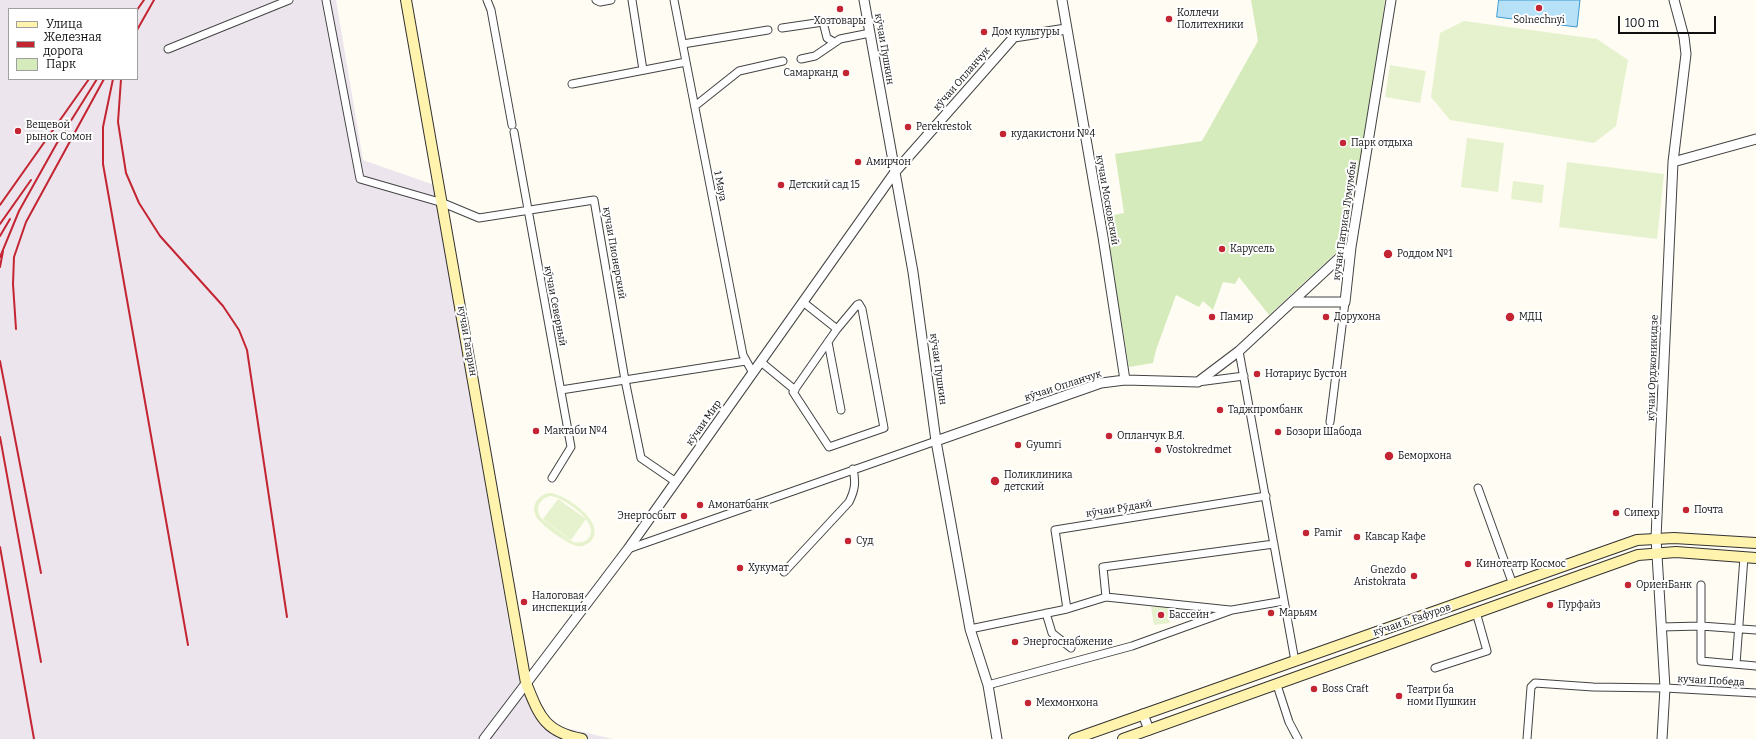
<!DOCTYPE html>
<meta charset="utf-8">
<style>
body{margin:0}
#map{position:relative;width:1756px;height:739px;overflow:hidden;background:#fffcf3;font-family:Bitter,serif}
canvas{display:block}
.legend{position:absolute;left:8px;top:8px;width:130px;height:72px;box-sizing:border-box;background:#fff;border:1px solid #9f9f9f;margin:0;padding:5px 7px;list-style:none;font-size:12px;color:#101010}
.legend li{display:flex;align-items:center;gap:8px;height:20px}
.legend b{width:20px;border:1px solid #9f9f9f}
.scale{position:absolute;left:1618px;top:16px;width:98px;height:18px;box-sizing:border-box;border:2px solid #101010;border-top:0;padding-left:5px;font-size:12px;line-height:14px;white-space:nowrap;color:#101010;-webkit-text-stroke:3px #fff;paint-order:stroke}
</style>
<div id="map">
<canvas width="1756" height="739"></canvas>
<ul class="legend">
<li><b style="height:5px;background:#fff3ae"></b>Улица</li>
<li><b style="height:5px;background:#c42532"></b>Железная дорога</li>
<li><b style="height:11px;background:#d6ebbb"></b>Парк</li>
</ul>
<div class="scale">100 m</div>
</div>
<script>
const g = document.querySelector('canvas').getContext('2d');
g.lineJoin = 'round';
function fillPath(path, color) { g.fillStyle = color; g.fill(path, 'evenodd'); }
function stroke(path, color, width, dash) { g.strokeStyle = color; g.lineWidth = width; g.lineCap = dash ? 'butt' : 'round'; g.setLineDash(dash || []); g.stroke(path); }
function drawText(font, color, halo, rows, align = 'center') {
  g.font = font + ' Bitter,serif'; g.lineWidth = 4; g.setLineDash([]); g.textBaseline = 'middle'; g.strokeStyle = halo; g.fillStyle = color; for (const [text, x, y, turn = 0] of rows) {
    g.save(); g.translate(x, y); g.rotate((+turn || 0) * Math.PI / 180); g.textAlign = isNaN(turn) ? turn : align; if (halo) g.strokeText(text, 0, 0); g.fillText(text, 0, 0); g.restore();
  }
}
fillPath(new Path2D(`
 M0 0H336L363 160 434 185 516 665 533 711 562 727 613 739H0ZM9 9H137V79H9Z`), '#ede5ee');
fillPath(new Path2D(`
 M1251 0H1385L1352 238 1269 315 1239 277 1235 284 1223 282 1213 310 1203 301 1199 307 1176 295 1156 350 1153 363 1129 367 1104 217 1124 213 1115 154 1202 141 1258 41Z`), '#d6ebbb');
fillPath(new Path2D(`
 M1464 21 1597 39 1628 60 1616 126 1594 143 1450 120 1431 97 1440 33Z
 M1390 65 1426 71 1420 103 1385 97Z
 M1467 138 1504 143 1498 192 1461 187Z
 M1567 162 1664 174 1657 239 1559 227Z
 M1513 181 1544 185 1542 203 1511 199Z
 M549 493C563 493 608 522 591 541 587 545 582 547 577 546 569 545 541 525 537 518 530 507 537 495 549 493ZM550 496C561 496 603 523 588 539 584 543 578 543 573 542L541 518C535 508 539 499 550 496Z
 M558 499 586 519 571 540 543 519Z
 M1168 605 1170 623 1154 625 1151 607Z`), '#e6f2cd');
const water = new Path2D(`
 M1499 0H1580L1577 27 1497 17Z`);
fillPath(water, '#b7e1f7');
stroke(water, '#3c9ad0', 1);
const minor = new Path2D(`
 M326 0 360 179 443 203 479 218 594 200 625 380 641 458 676 482
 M487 0 491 10 512 125
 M596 0 600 2 611 0
 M632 0 643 70
 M674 0 743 355 753 373
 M782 28 823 22 827 38 834 42
 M683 44 768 30
 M168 49 289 0
 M801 59 815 56 840 39 870 33
 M572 84 686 62
 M695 106 739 71 783 61
 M514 132 571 447 552 478
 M803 302 837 329 857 305 859 304 862 309 884 428 829 447 793 392 837 329
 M828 342 841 410
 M1239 351 1295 661
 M761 362 795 390
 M1198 382 1244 376
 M561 390 746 361
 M1330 422 1345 302
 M1478 488 1512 582
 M628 549 936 441
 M784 572 849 502C855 490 856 482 853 469
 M1701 585V626L1756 630
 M1106 597 1103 567 1274 544
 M1067 609 1055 530 1266 496
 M1046 613 1052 633 1071 648
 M1661 627 1701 626V661L1756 666
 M970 629 1067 609 1106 597 1230 610
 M1736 664 1744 557
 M1435 668 1487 651 1476 612
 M988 685 1132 646 1232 610 1284 601
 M1277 685 1289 722 1298 739
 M1527 739 1531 687 1535 683 1593 687 1665 688 1756 693`);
const tertiary = new Path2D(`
 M864 0 913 272 936 441 970 629 988 685 997 739
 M1062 0 1103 237 1125 380
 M1673 162 1756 139
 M1294 302H1345L1351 247 1391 0
 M936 441 1101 383 1125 380 1198 382 1239 351 1351 247
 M1143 714 1149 730
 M484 739 628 549 895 172 1014 37 1066 29
 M1662 739 1665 688 1656 538 1673 162 1686 54 1684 37 1674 0`);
const secondary = new Path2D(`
 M406 0 526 683C539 715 544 732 582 739
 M1074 739 1637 540 1674 538 1756 543
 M1123 739 1638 555 1676 552 1756 558`);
stroke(minor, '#434343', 9);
stroke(tertiary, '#434343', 11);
stroke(secondary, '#323232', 12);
stroke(minor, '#fff', 7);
stroke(tertiary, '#fff', 9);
stroke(secondary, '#fff3ae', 10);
stroke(new Path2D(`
 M137 10 144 0
 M137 30 154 0
 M113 79 103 127V164L188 645
 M121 79 118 122 126 173 139 203 160 236 223 306 239 330 247 350 287 617
 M0 205 89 79
 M0 224 31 180
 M0 236 10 219
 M0 257 19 211 57 143 97 79
 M0 267 3 251
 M16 329 13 284 14 257 26 222 104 79
 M0 361 41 573
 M0 437 41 662
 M0 547 34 739`), '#c42532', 2);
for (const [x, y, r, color] of [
 [1539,8,4,"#c42532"],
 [840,9,4,"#c42532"],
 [1169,19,4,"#c42532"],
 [984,32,4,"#c42532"],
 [846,73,4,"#c42532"],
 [908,127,4,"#c42532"],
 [18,131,4,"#c42532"],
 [1003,134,4,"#c42532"],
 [1343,143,4,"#c42532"],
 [858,162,4,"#c42532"],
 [781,185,4,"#c42532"],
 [1222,249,4,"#c42532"],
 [1388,254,5,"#c42532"],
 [1212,317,4,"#c42532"],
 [1326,317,4,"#c42532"],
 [1510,317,5,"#c42532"],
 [1257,374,4,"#c42532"],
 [1220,410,4,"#c42532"],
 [536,431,4,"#c42532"],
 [1278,432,4,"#c42532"],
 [1109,436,4,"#c42532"],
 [1018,445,4,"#c42532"],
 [1158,450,4,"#c42532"],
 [1389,456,5,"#c42532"],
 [995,481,5,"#c42532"],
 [700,505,4,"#c42532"],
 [1686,510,4,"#c42532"],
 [1616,513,4,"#c42532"],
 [684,516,4,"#c42532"],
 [1306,533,4,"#c42532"],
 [1357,537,4,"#c42532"],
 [848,541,4,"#c42532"],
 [1468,564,4,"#c42532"],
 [740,568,4,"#c42532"],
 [1414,576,4,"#c42532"],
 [1628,585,4,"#c42532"],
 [524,602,4,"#c42532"],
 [1550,605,4,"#c42532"],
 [1271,613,4,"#c42532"],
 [1161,615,4,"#c42532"],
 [1015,642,4,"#c42532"],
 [1314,689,4,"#c42532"],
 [1399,696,4,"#c42532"],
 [1028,703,4,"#c42532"]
]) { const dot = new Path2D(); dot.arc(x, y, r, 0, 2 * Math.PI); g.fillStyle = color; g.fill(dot); stroke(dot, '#fff', 1.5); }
drawText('10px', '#101010', '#fff', [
 ["Коллечи",1177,13],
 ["Политехники",1177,25],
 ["Solnechnyi",1539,20,"center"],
 ["Хозтовары",840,21,"center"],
 ["Дом культуры",992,32],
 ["Самарканд",838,73,"right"],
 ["Вещевой",26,125],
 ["рынок Сомон",26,137],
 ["Perekrestok",916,127],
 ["кудакистони №4",1011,134],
 ["Парк отдыха",1351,143],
 ["Амирчон",866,162],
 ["Детский сад 15",789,185],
 ["Карусель",1230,249],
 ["Роддом №1",1397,254],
 ["Памир",1220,317],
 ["Дорухона",1334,317],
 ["МДЦ",1519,317],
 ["Нотариус Бустон",1265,374],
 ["Таджпромбанк",1228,410],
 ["Мактаби №4",544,431],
 ["Бозори Шабода",1286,432],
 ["Опланчук В.Я.",1117,436],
 ["Gyumri",1026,445],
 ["Vostokredmet",1166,450],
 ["Беморхона",1398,456],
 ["Поликлиника",1004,475],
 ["детский",1004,487],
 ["Амонатбанк",708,505],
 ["Почта",1694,510],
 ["Сипехр",1624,513],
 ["Энергосбыт",676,516,"right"],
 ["Pamir",1314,533],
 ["Кавсар Кафе",1365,537],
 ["Суд",856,541],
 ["Кинотеатр Космос",1476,564],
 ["Хукумат",748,568],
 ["Gnezdo",1406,570,"right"],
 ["Aristokrata",1406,582,"right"],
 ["ОриенБанк",1636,585],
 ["Налоговая",532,596],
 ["инспекция",532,608],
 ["Пурфайз",1558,605],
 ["Марьям",1279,613],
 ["Бассейн",1169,615],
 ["Энергоснабжение",1023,642],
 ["Boss Craft",1322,689],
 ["Театри ба",1407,690],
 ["номи Пушкин",1407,702],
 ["Мехмонхона",1036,703]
], 'left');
drawText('10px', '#101010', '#fff', [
 ["кӯчаи Пушкин",884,49,80],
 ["кӯчаи Опланчук",962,79,-49],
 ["1 Maya",720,186,79],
 ["кучаи Московский",1107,200,80],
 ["кучаи Патриса Лумумбы",1345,221,-82],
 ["кучаи Пионерский",614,253,80],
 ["кӯчаи Северный",555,306,79],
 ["кӯчаи Гагарин",467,341,80],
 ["кӯчаи Орджоникидзе",1653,368,-88],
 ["кӯчаи Пушкин",938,369,82],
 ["кӯчаи Опланчук",1063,386,-18],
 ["кӯчаи Мир",704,423,-55],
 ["кӯчаи Рӯдакӣ",1119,509,-9],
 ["кӯчаи Б. Ғафуров",1412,620,-19],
 ["кучаи Победа",1711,681,3]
]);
</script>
